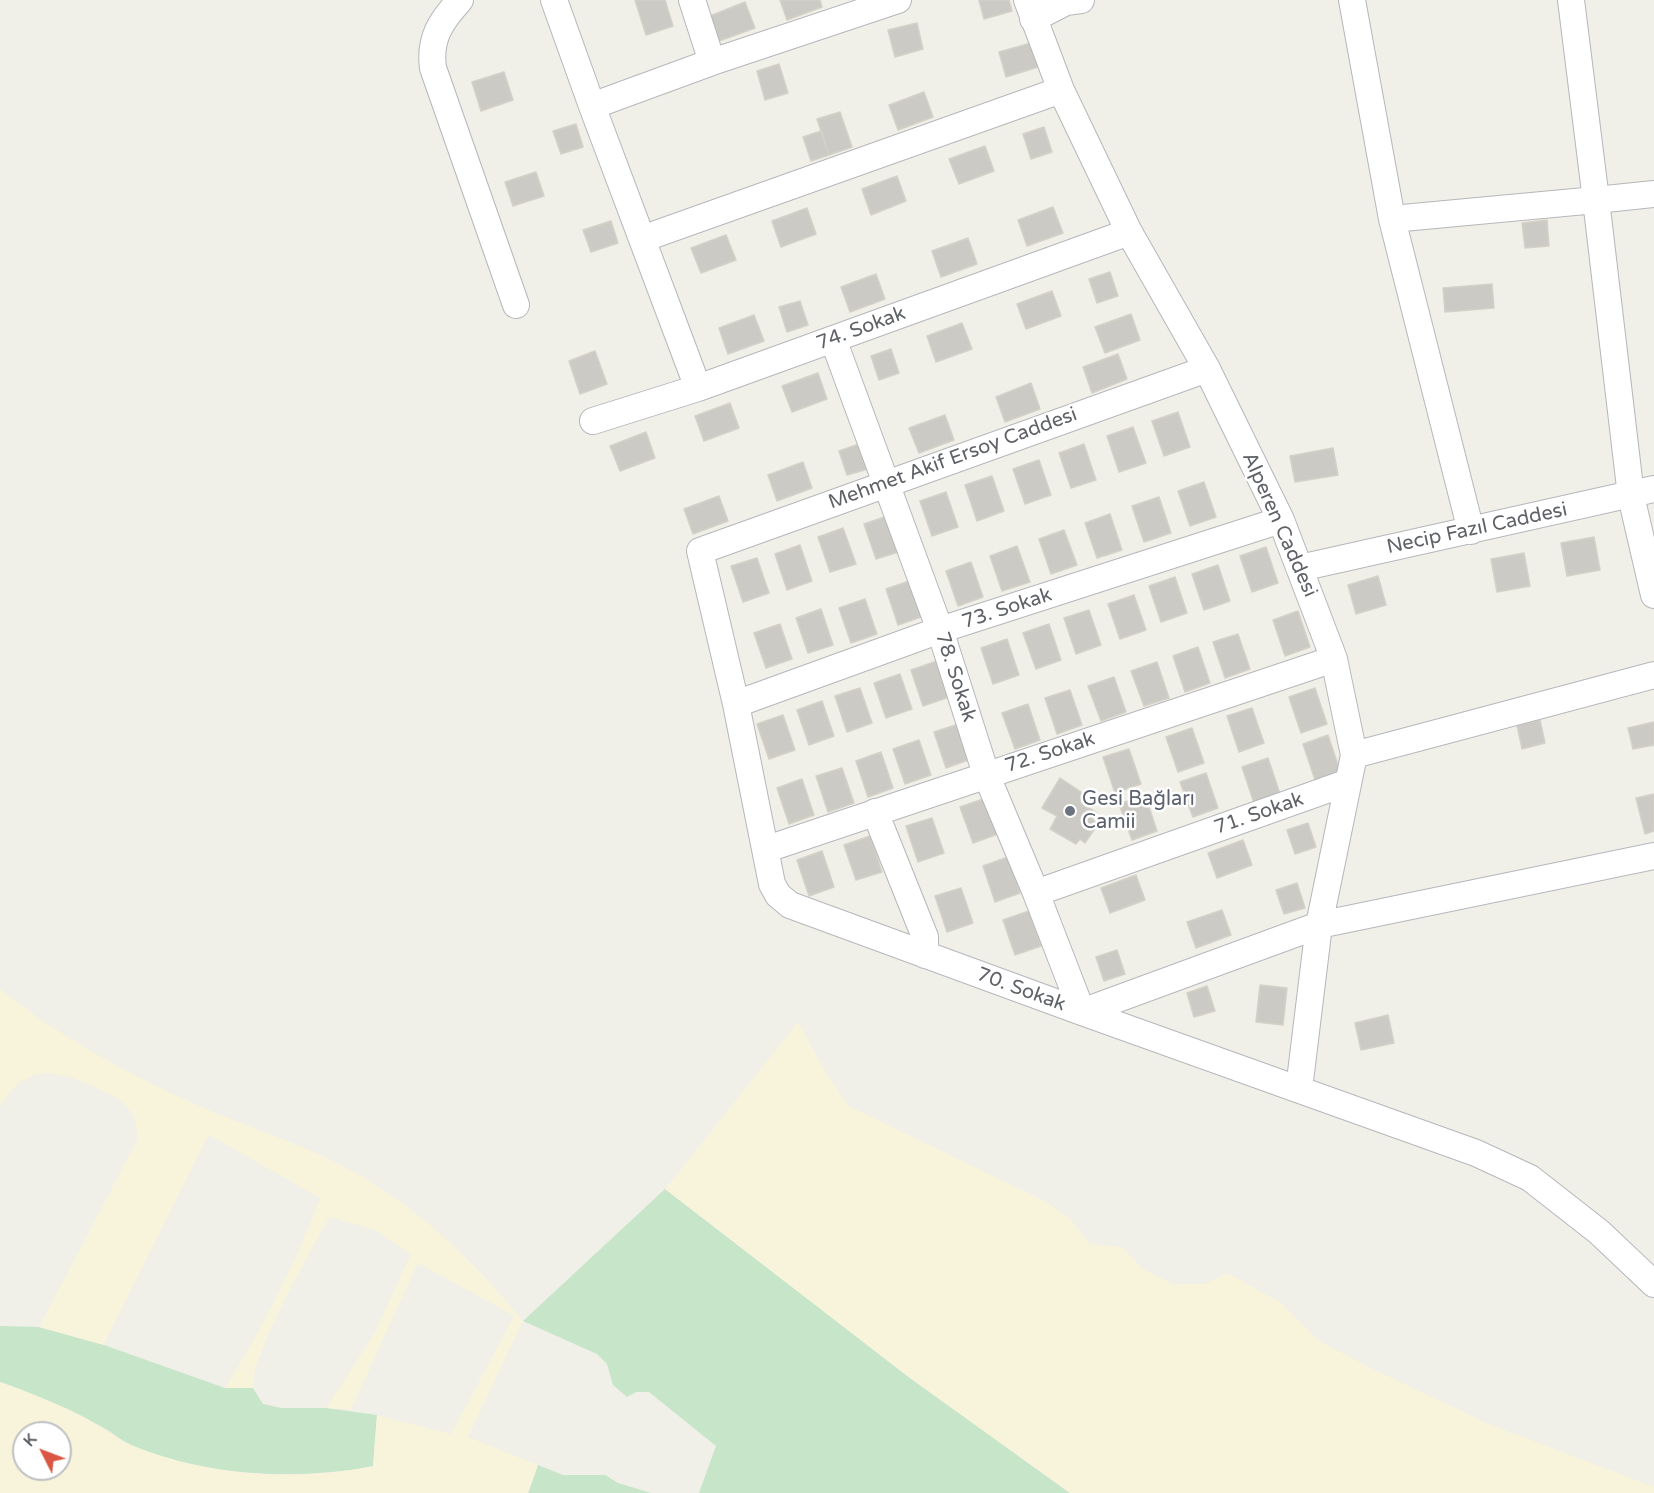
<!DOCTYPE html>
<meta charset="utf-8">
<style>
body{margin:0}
#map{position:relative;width:1654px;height:1493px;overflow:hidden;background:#f0efe8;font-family:"Varela Round",sans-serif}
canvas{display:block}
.north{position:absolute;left:12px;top:1421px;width:60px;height:60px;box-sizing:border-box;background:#fff;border:2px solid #bfc0c2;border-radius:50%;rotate:312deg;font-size:16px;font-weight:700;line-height:24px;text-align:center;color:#5f6267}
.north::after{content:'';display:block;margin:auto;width:21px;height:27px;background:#db5743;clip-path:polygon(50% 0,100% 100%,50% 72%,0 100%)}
</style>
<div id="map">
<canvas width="1654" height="1493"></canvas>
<div class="north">K</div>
</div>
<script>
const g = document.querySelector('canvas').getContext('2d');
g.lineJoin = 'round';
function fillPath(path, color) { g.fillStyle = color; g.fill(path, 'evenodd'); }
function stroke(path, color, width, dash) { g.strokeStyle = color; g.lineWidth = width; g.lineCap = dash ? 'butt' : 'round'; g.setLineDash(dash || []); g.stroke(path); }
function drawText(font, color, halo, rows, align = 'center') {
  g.font = font + ' "Varela Round",sans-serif'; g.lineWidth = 5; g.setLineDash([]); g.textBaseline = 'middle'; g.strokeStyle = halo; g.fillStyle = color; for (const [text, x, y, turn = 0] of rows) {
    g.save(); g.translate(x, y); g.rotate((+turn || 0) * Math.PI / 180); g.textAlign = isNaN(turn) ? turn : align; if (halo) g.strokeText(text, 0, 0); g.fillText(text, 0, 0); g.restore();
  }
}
fillPath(new Path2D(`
 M665 1189 910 1378 1070 1493H699L716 1446 649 1392H636L627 1397 613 1385 607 1364 597 1354 523 1321Z
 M0 1326 39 1327 104 1345 225 1388H253L263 1404 281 1408H326L377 1415 373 1467C292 1480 208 1477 131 1445 122 1441 113 1433 104 1428 71 1411 36 1394 0 1382Z
 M538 1465 563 1475H605L618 1483 651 1493H528Z`), '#c7e5c9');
fillPath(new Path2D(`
 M0 989C60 1037 130 1075 200 1106 251 1129 305 1144 354 1172 421 1210 475 1262 523 1321L468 1437 538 1465 528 1493H0V1382C27 1392 54 1402 80 1415 98 1424 114 1437 131 1445 206 1476 294 1482 373 1466L377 1415 451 1434 514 1316 418 1263 351 1410 326 1408 374 1334 411 1254 375 1230 330 1217C311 1250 251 1355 253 1388H225C263 1327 295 1265 320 1198L209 1135 104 1345 39 1327 137 1140C139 1109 120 1099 95 1087 53 1069 26 1063 0 1107ZM24 1433H60V1469H24Z
 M798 1022 829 1078 849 1106 1049 1203 1072 1221 1090 1244 1122 1247 1143 1269 1173 1284H1205L1227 1273 1280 1302 1319 1341 1375 1370 1489 1424 1654 1487V1493H1070L910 1378 665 1189Z`), '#f8f3db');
const building = new Path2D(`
 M635 0H665L673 26 646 35Z
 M780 0H820L822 7 787 20Z
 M979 0H1009L1012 11 984 19Z
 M745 2 755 28 719 41 710 16Z
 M917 23 923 49 895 57 888 30Z
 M1031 43 1038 67 1006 77 999 52Z
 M779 64 788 93 765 100 757 71Z
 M504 72 513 100 481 111 472 82Z
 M924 92 933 117 898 130 889 105Z
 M840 112 852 147 829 155 817 119Z
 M576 124 583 147 561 154 553 131Z
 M1044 127 1052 152 1031 159 1023 134Z
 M821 131 829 155 811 161 803 137Z
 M985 146 994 171 959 184 949 159Z
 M536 172 544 196 513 206 505 182Z
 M897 176 906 201 871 215 862 189Z
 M1053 207 1063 233 1027 246 1018 220Z
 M807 208 816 234 781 247 772 221Z
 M1547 220 1549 246 1525 248 1522 223Z
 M611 221 618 243 591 252 583 230Z
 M726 235 736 260 701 273 691 248Z
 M968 238 977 264 941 277 932 251Z
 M1110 272 1118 296 1097 303 1089 279Z
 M876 274 885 299 850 312 841 287Z
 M1492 284 1494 308 1445 312 1443 288Z
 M1052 291 1061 316 1026 329 1017 304Z
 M800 301 808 325 787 332 779 307Z
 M1131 314 1140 340 1105 353 1095 327Z
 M754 315 764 341 728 354 719 328Z
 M962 323 972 349 936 362 927 336Z
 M891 349 899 373 879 380 871 356Z
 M595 351 607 384 580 394 569 361Z
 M1118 354 1127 379 1092 393 1083 367Z
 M818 373 827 399 792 412 782 386Z
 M1031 383 1040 409 1005 422 996 397Z
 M730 403 739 428 704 441 695 416Z
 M1178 412 1190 447 1164 456 1152 421Z
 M945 415 954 440 919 453 909 428Z
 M1133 427 1146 463 1119 472 1107 436Z
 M646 432 655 458 620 471 610 446Z
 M859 444 868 469 847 475 839 451Z
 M1084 444 1096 480 1071 488 1059 453Z
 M1333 448 1338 475 1295 482 1290 456Z
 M1039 460 1051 495 1025 504 1013 469Z
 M803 462 812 488 777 501 768 475Z
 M992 476 1004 511 977 521 965 485Z
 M1204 482 1216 517 1190 526 1178 491Z
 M946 492 958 527 932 536 920 501Z
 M719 496 728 521 693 534 684 509Z
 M1159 497 1171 533 1144 542 1132 506Z
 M1110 514 1122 550 1097 558 1085 523Z
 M890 515 902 551 876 559 864 524Z
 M843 528 856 564 830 572 818 537Z
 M1064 530 1077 565 1051 574 1039 539Z
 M1594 537 1600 570 1567 576 1561 543Z
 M800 545 812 581 787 590 775 554Z
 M1017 546 1030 582 1002 591 990 556Z
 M1266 547 1278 583 1252 592 1240 556Z
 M1524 553 1530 586 1497 592 1491 559Z
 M757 558 769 593 743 602 731 566Z
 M971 562 983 597 958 606 946 571Z
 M1218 565 1230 601 1204 610 1192 574Z
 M1378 576 1386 605 1356 614 1348 585Z
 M1175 577 1187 613 1161 622 1149 586Z
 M912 580 924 616 898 625 886 589Z
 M1134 595 1146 630 1120 639 1108 604Z
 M865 599 877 634 851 643 839 608Z
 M821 609 833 645 808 653 796 618Z
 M1089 610 1101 645 1076 654 1064 618Z
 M1298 611 1310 647 1285 656 1273 620Z
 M780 624 792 659 766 668 754 633Z
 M1049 624 1061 660 1036 669 1023 633Z
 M1238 634 1250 669 1225 678 1213 642Z
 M1007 639 1019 675 993 684 981 648Z
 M1198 647 1210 683 1185 692 1173 656Z
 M937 661 949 697 923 706 911 670Z
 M1157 662 1169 698 1144 706 1131 671Z
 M900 674 912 709 886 718 874 683Z
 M1114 677 1126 712 1101 721 1088 686Z
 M860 688 872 723 847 732 835 696Z
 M1315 688 1327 724 1301 733 1289 697Z
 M1070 690 1082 725 1057 734 1045 698Z
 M822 701 834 736 809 745 797 710Z
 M1028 704 1040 740 1015 749 1002 713Z
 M1252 708 1264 743 1239 752 1227 716Z
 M783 715 795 750 769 759 757 724Z
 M1540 720 1545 743 1522 749 1517 725Z
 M1654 722V745L1633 749 1628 728Z
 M959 724 971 759 946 768 934 732Z
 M1192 728 1204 763 1178 772 1166 737Z
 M1328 735 1340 771 1315 780 1303 744Z
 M919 740 931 775 905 784 893 749Z
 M1129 749 1141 784 1115 793 1103 757Z
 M881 752 893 788 868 797 856 761Z
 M1268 758 1280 794 1254 803 1242 767Z
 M842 768 854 803 828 812 816 776Z
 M1206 773 1218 808 1193 817 1180 782Z
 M1060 778 1084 794 1080 802 1097 813 1093 820 1098 824 1085 843 1080 839 1076 844 1050 829 1057 816 1042 808Z
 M802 779 814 815 789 824 777 788Z
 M1654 794V831L1645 834 1636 798Z
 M1145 795 1157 831 1132 840 1119 804Z
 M986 798 998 834 973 843 960 807Z
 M932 818 944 853 918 862 906 826Z
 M1308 823 1316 847 1295 854 1287 830Z
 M870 836 882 872 856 880 844 845Z
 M1243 840 1252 865 1217 878 1208 853Z
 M822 851 834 887 809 896 797 860Z
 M1008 857 1020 893 995 902 983 866Z
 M1136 875 1145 900 1110 913 1101 888Z
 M1297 883 1305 908 1284 914 1276 890Z
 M961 888 973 923 947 932 935 896Z
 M1222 910 1231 935 1196 948 1187 922Z
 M1029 911 1041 946 1015 955 1003 920Z
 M1117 950 1125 974 1104 981 1096 957Z
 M1260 985 1287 988 1283 1025 1256 1022Z
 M1207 986 1215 1011 1194 1017 1187 993Z
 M1388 1015 1394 1043 1361 1050 1355 1023Z`);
fillPath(building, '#cccac5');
stroke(building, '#d4d1c7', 1.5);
const minor = new Path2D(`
 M460 0C441 21 429 38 433 68L516 305
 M554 0 592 106 698 388
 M692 0 712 62
 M1027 0 1061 90 1129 232 1207 369 1281 520 1334 659 1354 755 1319 925 1299 1089
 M1352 0 1392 219
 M1571 0 1596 200 1654 194
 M1033 19 1066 2 1081 0
 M592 106 712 62 898 0
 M642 239 1061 90
 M833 339 940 630 986 774 1036 893 1082 1012 1476 1153 1530 1178 1599 1232 1654 1284
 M1207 369 700 551 736 704 772 884 778 895 790 905 1082 1012 1319 925 1654 856
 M593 421 698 388 1129 232
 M1471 531 1392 219 1596 200 1631 496 1654 595
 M1300 568 1654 489
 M736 704 940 630 1281 520
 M1354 755 1654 675
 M875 812 925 937V955
 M767 849 1334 659
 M1036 893 1346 783`);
stroke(minor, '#b5b7bb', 28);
stroke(minor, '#fff', 26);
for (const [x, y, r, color] of [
 [1070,811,6,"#6b7280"]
]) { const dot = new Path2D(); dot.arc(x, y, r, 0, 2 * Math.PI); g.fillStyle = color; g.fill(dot); stroke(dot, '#fff', 2); }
drawText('20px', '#5f6267', '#fff', [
 ["74. Sokak",861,329,-20],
 ["Mehmet Akif Ersoy Caddesi",953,459,-20],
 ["Alperen Caddesi",1279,525,66],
 ["Necip Fazıl Caddesi",1477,529,-12],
 ["73. Sokak",1007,609,-18],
 ["78. Sokak",955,677,72],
 ["72. Sokak",1050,753,-18],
 ["71. Sokak",1259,814,-19],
 ["70. Sokak",1021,990,20]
]);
drawText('20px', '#5b616d', '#fff', [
 ["Gesi Bağları",1082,800],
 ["Camii",1082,823]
], 'left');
</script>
